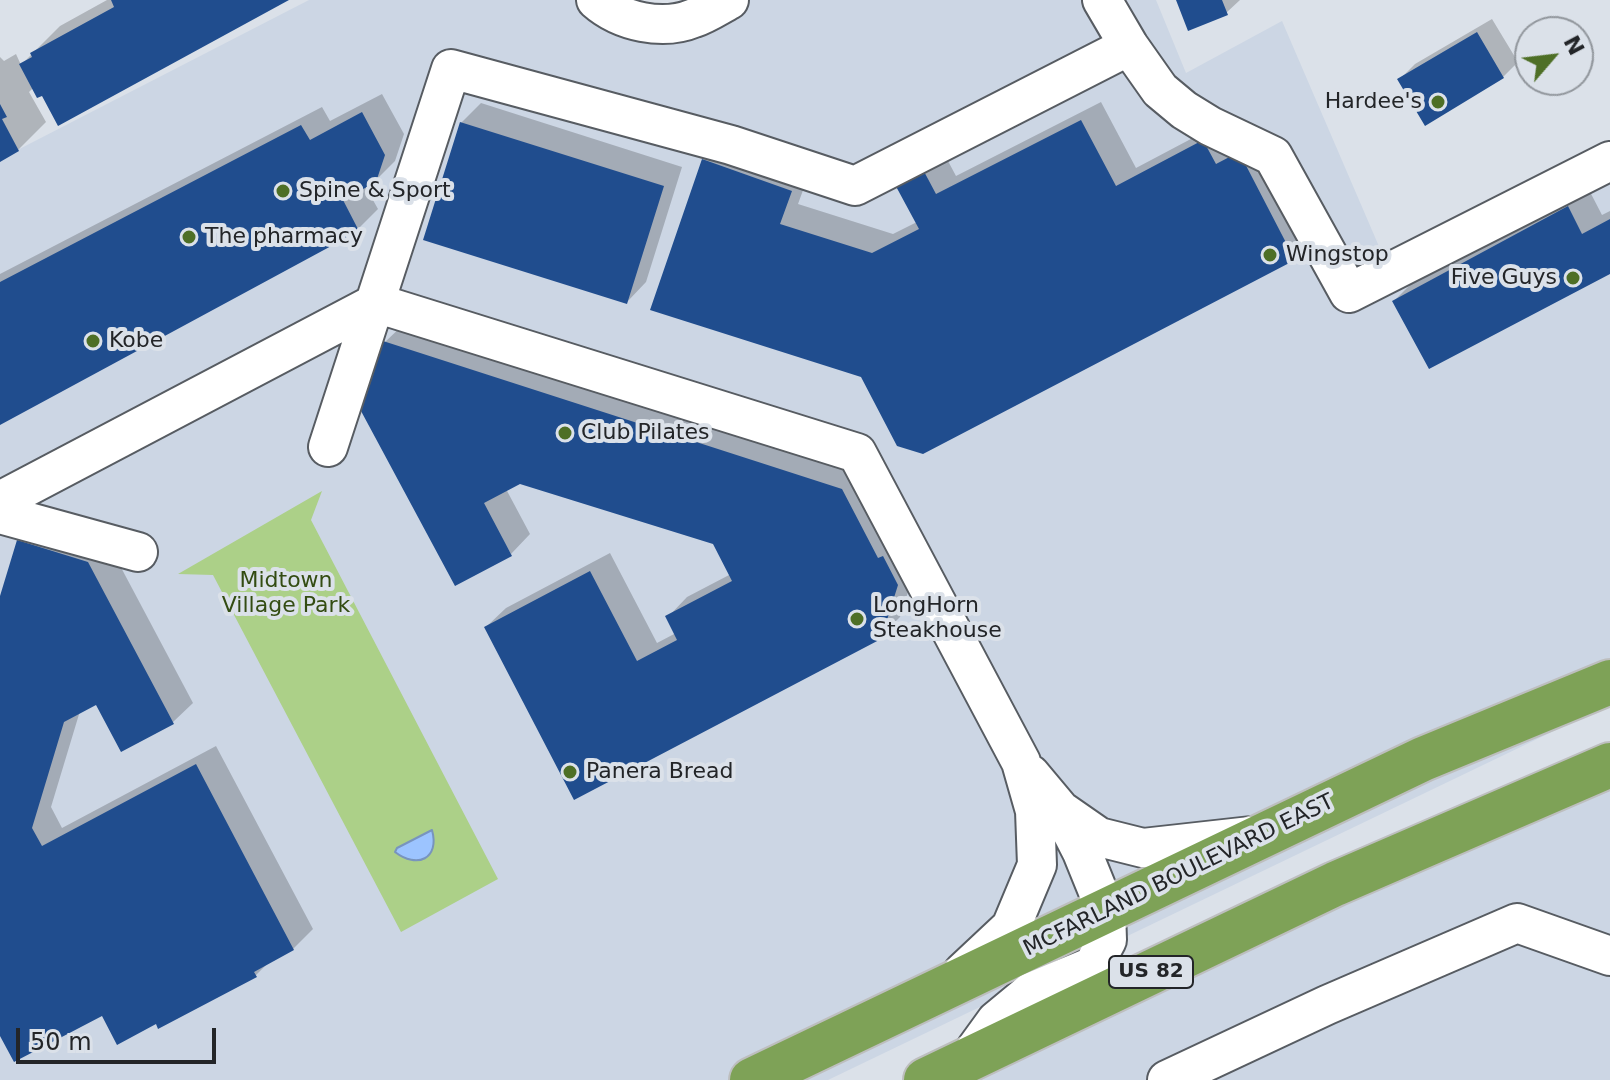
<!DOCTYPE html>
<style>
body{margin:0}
#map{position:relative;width:1610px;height:1080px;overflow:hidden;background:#dbe1e9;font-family:"DejaVu Sans",sans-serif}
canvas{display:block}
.north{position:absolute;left:1514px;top:16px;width:80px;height:80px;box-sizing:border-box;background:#dbe1e9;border:2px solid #91969c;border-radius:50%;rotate:62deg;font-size:22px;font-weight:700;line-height:32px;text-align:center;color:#232528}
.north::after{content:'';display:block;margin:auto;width:28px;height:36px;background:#4e6f26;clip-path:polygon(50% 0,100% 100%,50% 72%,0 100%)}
.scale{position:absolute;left:16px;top:1028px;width:200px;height:36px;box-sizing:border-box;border:4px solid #232528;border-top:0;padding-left:10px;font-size:24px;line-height:28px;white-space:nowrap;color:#232528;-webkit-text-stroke:6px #dbe1e9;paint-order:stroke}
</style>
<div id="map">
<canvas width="1610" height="1080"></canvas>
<div class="north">N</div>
<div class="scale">50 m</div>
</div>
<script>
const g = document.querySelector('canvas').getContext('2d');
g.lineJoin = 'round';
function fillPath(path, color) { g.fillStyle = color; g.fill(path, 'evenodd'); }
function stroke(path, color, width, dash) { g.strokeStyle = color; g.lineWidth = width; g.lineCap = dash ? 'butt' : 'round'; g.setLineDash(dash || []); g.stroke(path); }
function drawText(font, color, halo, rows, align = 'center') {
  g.font = font + ' "DejaVu Sans",sans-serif'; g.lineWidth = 8; g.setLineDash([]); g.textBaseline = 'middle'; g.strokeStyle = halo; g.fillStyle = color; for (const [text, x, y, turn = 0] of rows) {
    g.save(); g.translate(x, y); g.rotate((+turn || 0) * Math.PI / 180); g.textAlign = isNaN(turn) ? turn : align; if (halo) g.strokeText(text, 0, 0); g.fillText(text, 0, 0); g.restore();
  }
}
fillPath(new Path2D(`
 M309 0H596L636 22 735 0H1156L1186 73 1282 21 1390 272 1610 172V704L828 1080H0V159Z
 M1610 765V1080H926Z`), '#ccd6e4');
fillPath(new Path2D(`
 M322 491 311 520 498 879 401 932 213 575 178 574Z`), '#acd088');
const water = new Path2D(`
 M432 830C440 859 417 869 395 852L397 848Z`);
fillPath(water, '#9cc4ff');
stroke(water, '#7894be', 2);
fillPath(new Path2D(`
 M107 0H285L42 93 34 87 29 92 46 122 18 150 0 160V57L4 61 16 54 21 65 60 26Z
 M1178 0H1240L1226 13Z
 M1492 19 1518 62 1503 77 1400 79 1415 64Z
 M382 94 404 134 395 161 375 181 365 186 378 209 358 229 0 423V274L322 107 330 121Z
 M1101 102 1136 168 1223 122 1314 238 1294 258 923 452 863 376 703 160 723 140 810 171 798 204 893 234 917 222 894 179 940 146 956 176Z
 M481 103 682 167 646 282 627 302 461 123Z
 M1588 188 1602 215 1610 211V271L1394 301 1414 281Z
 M405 323 861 469 917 564 900 617 880 637 575 797 486 627 506 608 610 553 657 643 676 633 668 617 687 597 731 574 714 542 520 482 506 489 530 534 511 554 385 342Z
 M38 521 108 543 193 703 173 722 122 750 96 702 80 711 51 807 62 828 216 746 313 929 293 949 270 961 256 975 159 1027 156 1021 102 1013 0 1032V603L19 541Z`), '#0003');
fillPath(new Path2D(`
 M111 0H289L58 126 42 96 37 98 19 64 32 57 30 53 114 7Z
 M1176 0H1222L1228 15 1188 31Z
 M1477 32 1504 78 1425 126 1397 79Z
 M0 104 7 117 2 119 19 151 0 162Z
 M362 112 385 155 376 182 343 200 359 231 0 425V282L301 125 310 140Z
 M1081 120 1116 186 1203 140 1216 164 1239 152 1295 260 923 454 897 446 861 377 650 310 702 159 792 191 780 224 872 253 919 229 892 179 920 164 936 194Z
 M460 122 664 186 627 304 423 240Z
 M1568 206 1582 234 1610 219V274L1429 369 1392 301Z
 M383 341 842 489 878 558 883 556 898 585 881 639 574 800 484 627 590 571 637 661 677 640 665 616 732 581 713 544 520 484 484 503 512 556 455 586 361 411Z
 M17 540 88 562 174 724 121 752 96 705 64 722 32 828 42 846 196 764 294 950 254 972 257 977 158 1029 156 1024 117 1045 102 1016 14 1062 0 1036V596Z`), '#204d8e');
const minor = new Path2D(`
 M596 0C621 22 663 31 694 18 706 14 718 6 729 0
 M1102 0 1129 46 1160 90 1184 110 1210 126 1273 156 1349 293 1610 161
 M328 447 451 69 731 145 855 186 1129 46
 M0 501 376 303 857 453 1021 762 1035 811 1037 865 1011 927 963 972
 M0 514 138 552
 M1063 812 1099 837 1143 848 1251 836
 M967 1061 996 1021 1031 992 1093 966 1107 940 1106 911 1082 852 1061 811 1030 774
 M1167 1080 1327 1005 1517 923 1610 956`);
const highway = new Path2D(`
 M752 1080 1423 759 1610 682
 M926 1080 1335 884 1610 765`);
stroke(minor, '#575c62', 42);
stroke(highway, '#bdbebe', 48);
stroke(minor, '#fff', 38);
stroke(highway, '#7ea257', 44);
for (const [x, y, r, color] of [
 [1438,102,8,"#4e6f26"],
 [283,191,8,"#4e6f26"],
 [189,237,8,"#4e6f26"],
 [1270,255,8,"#4e6f26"],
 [1573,278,8,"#4e6f26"],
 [93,341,8,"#4e6f26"],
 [565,433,8,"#4e6f26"],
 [857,619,8,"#4e6f26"],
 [570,772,8,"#4e6f26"]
]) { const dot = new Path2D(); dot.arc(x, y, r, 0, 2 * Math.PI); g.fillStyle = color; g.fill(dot); stroke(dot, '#dbe1e9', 3); }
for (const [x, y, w] of [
 [1151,972,84]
]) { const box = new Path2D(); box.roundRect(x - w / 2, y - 16, w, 32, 6); g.fillStyle = '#dbe1e9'; g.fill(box); stroke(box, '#232528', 2); }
drawText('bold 20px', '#232528', null, [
 ["US 82",1151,972]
]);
drawText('22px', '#232528', '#dbe1e9', [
 ["Hardee's",1422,102,"right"],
 ["Spine & Sport",299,191],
 ["The pharmacy",205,237],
 ["Wingstop",1286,255],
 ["Five Guys",1557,278,"right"],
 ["Kobe",109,341],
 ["Club Pilates",581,433],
 ["LongHorn",873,606],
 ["Steakhouse",873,631],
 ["Panera Bread",586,772]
], 'left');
drawText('22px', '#334c12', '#dbe1e9', [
 ["Midtown",286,581],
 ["Village Park",286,606]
]);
drawText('22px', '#232528', '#dbe1e9', [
 ["MCFARLAND BOULEVARD EAST",1179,876,-26]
]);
</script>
